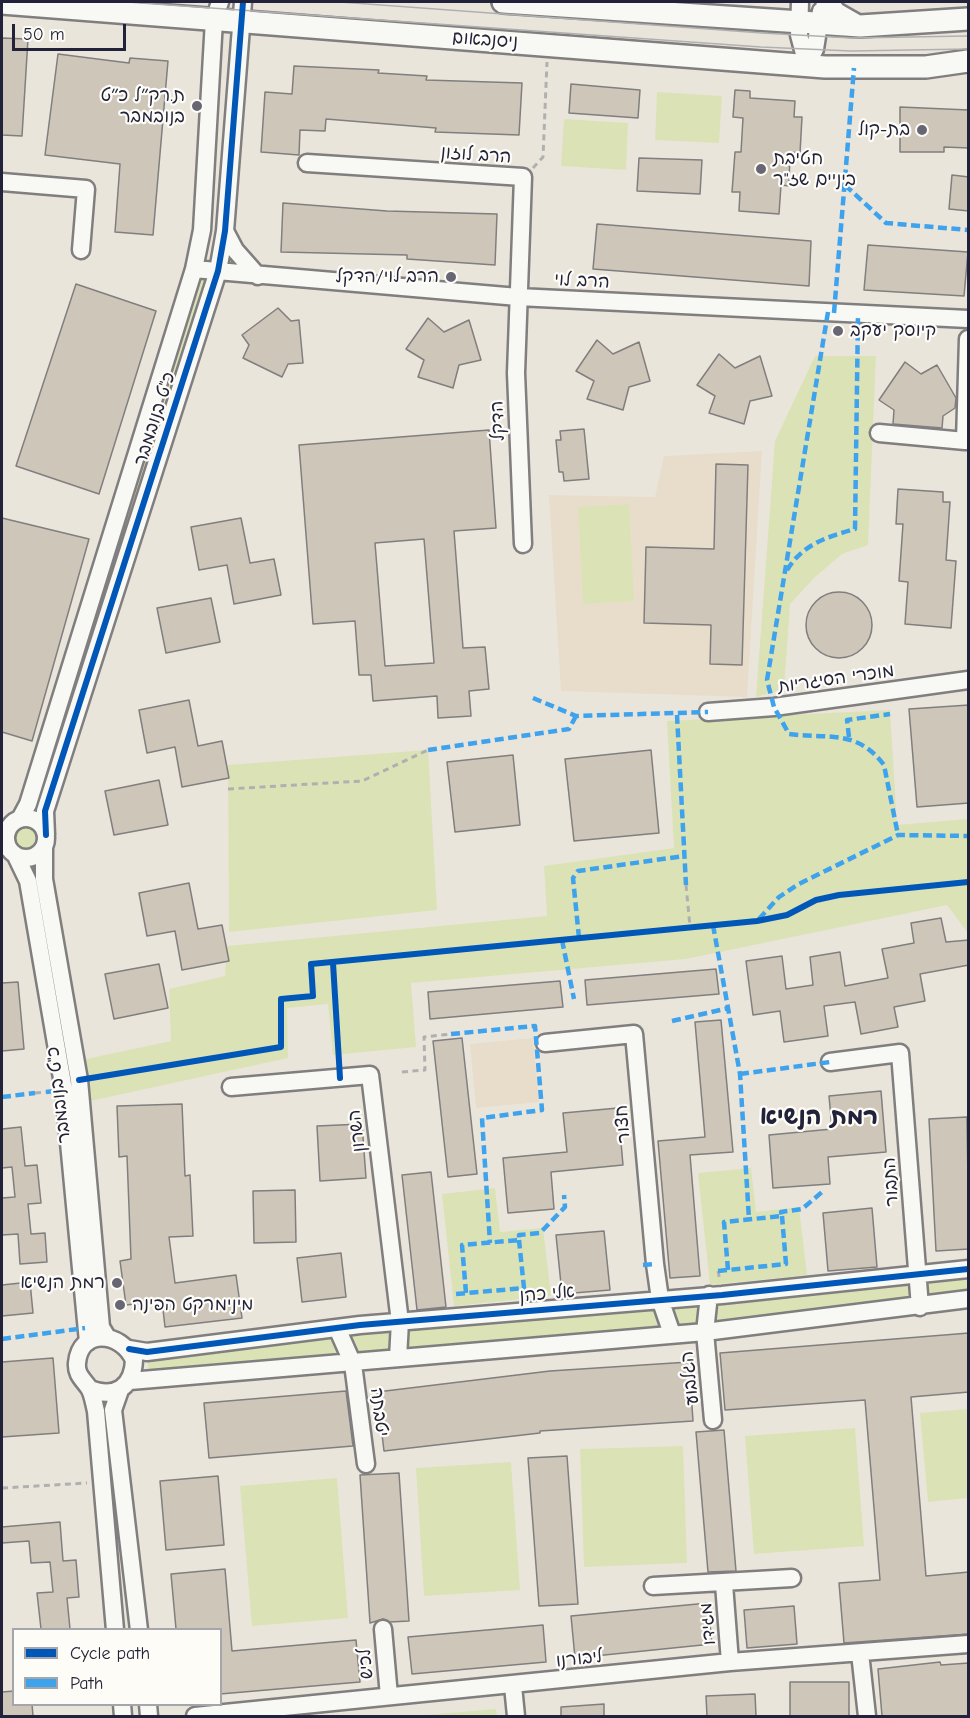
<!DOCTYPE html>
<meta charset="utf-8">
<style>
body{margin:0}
#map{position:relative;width:970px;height:1718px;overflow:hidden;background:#eae5db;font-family:"Comic Neue",sans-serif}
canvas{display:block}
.frame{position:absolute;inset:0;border:3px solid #22223b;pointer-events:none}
.legend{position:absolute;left:12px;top:1628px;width:210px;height:78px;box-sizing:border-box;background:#fdfcf7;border:2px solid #a5a5ac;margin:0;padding:8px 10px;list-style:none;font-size:18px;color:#22223b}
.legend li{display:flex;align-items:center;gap:12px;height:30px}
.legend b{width:30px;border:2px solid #a5a5ac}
.scale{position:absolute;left:12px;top:24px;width:114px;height:27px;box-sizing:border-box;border:3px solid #22223b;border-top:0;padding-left:8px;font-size:18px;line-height:21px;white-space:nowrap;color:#22223b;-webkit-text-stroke:4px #fdfcf7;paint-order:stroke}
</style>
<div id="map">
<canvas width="970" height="1718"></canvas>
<div class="frame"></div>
<ul class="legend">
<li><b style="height:8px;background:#0057b8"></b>Cycle path</li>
<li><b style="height:8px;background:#3ea2ec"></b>Path</li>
</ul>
<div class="scale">50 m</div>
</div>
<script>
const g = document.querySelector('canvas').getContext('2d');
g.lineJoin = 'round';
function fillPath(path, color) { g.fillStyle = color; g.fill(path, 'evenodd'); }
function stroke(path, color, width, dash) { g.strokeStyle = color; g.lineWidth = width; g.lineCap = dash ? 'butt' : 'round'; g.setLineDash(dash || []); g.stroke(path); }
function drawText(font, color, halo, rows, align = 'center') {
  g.font = font + ' "Comic Neue","Playpen Sans Hebrew",sans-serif'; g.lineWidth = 4.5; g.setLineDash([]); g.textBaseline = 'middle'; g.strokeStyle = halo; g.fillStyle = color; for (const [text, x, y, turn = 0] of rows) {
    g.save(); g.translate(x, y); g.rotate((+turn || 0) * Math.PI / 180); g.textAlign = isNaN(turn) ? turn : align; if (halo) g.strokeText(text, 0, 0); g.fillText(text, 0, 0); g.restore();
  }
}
fillPath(new Path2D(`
 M762 451 747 697 561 691 549 495 655 497 664 456Z
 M533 1038 539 1102 476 1108 470 1044Z`), '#e8ddca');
fillPath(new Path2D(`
 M657 92 722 96 719 143 655 140Z
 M564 119 628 123 626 170 561 166Z
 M194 269 218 271 45 811 28 804Z
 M815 356H876L868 545 842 554 814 578 790 604 784 689 756 697 775 441Z
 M629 504 634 601 583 604 578 507Z
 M890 710 897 825 968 819V933L947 905 686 959 411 983 416 1047 333 1055 328 1004 287 1008 288 1058 90 1101 86 1059 171 1041 169 989 225 976 227 946 547 916 544 866 674 848 667 721Z
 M428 750 437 910 229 932 228 765Z
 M12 839a14 14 0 1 1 28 0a14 14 0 1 1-28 0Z
 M751 1168 756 1212 799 1207 807 1275 710 1285 698 1173Z
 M495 1188 500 1232 543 1228 551 1296 454 1306 442 1194Z
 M968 1269V1299L149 1378 147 1352Z
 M968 1409V1498L928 1502 920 1413Z
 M855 1428 864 1546 754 1554 745 1436Z
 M683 1446 687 1563 584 1567 580 1449Z
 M511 1462 520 1590 424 1596 416 1468Z
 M337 1478 348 1618 252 1626 240 1486Z
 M496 1709 497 1716H414Z`), '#dbe3b6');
const building = new Path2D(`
 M2 38 28 39 22 136 2 135Z
 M58 54 129 63 130 58 168 61 153 235 115 232 120 164 45 155Z
 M294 66 379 70 378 73 427 76 426 80 522 83 519 135 435 132 436 128 326 119 325 131 300 130 299 155 261 152 265 92 292 94Z
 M571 84 640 90 638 118 569 113Z
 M735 90 750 91V98L795 101 794 117H802L800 153 790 152 789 186 781 185 779 214 739 211 740 192H732L735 152H741L743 118 733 117Z
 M900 107 969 110V148L944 147V152H900Z
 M639 158 702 160 700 194 637 191Z
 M952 175 969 177V211L949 209Z
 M283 203 387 211 497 214 495 265 407 259V255L281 252Z
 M597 224 811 241 809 286 593 269Z
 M868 245 968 252 964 296 864 290Z
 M76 284 156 311 99 494 16 466Z
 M278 308 291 321 299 320 303 363 288 364 282 377 243 358 249 345 242 335Z
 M428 318 444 332 469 320 481 360 459 365 453 388 418 377 424 360 406 349Z
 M597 340 613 354 639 342 650 381 629 387 623 410 587 399 594 381 576 371Z
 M719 354 735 368 760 356 772 396 750 401 744 424 709 413 715 396 697 385Z
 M905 362 921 374 937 365 956 398 955 408 943 416 942 428 893 424 894 410 879 400Z
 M584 429 589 479 564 481 563 472H559L556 440H561L560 431Z
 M489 430 496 528 454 531 463 648 485 647 489 689 469 691 471 716 438 718 437 696 373 701 371 675H359L355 621 313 624 299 445ZM424 539 434 663 385 666 375 543Z
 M716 464 748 465 742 665 710 664 711 625 644 623 646 547 714 549Z
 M898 489 943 492V502H950L946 560 956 561 951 628 905 624 908 582 899 581 903 524H896Z
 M2 518 89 539 32 741 2 732Z
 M241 518 250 563 274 559 281 595 234 604 227 565 199 570 191 527Z
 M806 625a33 33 0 1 1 66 0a33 33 0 1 1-66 0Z
 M211 598 220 642 166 653 157 608Z
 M189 700 198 746 222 741 229 778 182 787 175 747 147 753 139 710Z
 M969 705V803L917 807 909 709Z
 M651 750 659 833 574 841 565 759Z
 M513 755 520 825 455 832 447 762Z
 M159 780 168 825 114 835 105 791Z
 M189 883 198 929 222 925 229 961 182 970 175 931 147 936 139 893Z
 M941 918 946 942 969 940V965L920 974 925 1001 894 1007 898 1027 861 1034 855 1002 824 1006 828 1036 784 1042 780 1011 753 1015 746 961 782 956 786 989 813 985 810 957 840 952 845 986 888 978 882 949 914 943 911 923Z
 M159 964 168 1008 114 1019 105 974Z
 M716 969 719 994 587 1005 585 980Z
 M560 981 563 1007 430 1019 428 992Z
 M18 982 24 1049 2 1051V983Z
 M721 1020 733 1152 690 1155 700 1276 670 1278 658 1141 705 1137 695 1022Z
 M462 1038 477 1174 448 1177 433 1041Z
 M881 1091 886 1152 828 1157 830 1184 773 1188 769 1135 832 1129 829 1096Z
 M182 1104 185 1176 190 1175 193 1236 169 1237 175 1283 236 1275 242 1318 165 1327 162 1301 126 1305 120 1261 131 1259 127 1156 119 1157 117 1106Z
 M618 1108 623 1165 551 1172 554 1209 508 1213 503 1158 567 1152 563 1113Z
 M967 1117 969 1249 936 1251 929 1119Z
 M362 1124 366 1178 320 1181 317 1126Z
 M21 1127 25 1166 37 1165 41 1203 28 1204 31 1234 45 1233 47 1262 20 1264 18 1234 2 1235V1198L15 1197 12 1167 2 1168V1129Z
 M431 1172 446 1307 417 1310 402 1175Z
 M295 1190 296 1242 254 1243 253 1191Z
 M872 1208 877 1267 828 1271 823 1213Z
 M604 1231 610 1290 562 1294 556 1235Z
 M341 1253 346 1297 302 1302 297 1258Z
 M30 1282 33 1313 2 1316V1285Z
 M969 1333V1392L911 1397 926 1576 969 1572V1634L844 1643 839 1583 880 1580 865 1400 725 1410 720 1353Z
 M53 1358 59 1433 2 1437V1362Z
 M689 1362 693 1421 540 1431V1433L384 1451 377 1392 550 1371Z
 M346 1391 353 1446 209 1458 204 1403Z
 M724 1430 736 1571 708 1572 696 1432Z
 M567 1456 578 1604 539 1606 528 1458Z
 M399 1473 409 1621 390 1622 383 1619 370 1623 360 1475Z
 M218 1476 224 1545 166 1550 160 1481Z
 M60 1522 63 1561 76 1560 79 1597 67 1598 70 1629H41L37 1593 53 1592 50 1562 31 1563 29 1541 2 1543V1527Z
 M225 1569 232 1651 356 1640 360 1682 220 1694V1629H176L171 1574Z
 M708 1603 712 1644 575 1658 571 1616Z
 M794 1606 797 1644 747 1648 744 1610Z
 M543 1625 546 1662 412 1674 408 1637Z
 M940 1662 941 1665 969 1663V1716H882L878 1669Z
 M790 1682H849V1716H790Z
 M14 1691V1704H32L33 1716H2V1692Z
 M755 1694 756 1716H707L706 1696Z
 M604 1704V1716H561V1707Z`);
fillPath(building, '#cec6b9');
stroke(building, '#807e7f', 1.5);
const minor = new Path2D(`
 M800 2 799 35 807 65
 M807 65 815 49 821 11
 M307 163 523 177 516 373 523 544
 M2 182 86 189 81 250
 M225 231 235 250 258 276
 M194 269 518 297 968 319
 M968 339 965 441H968
 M879 433 965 441
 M708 712 774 707 968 680
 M6 838a20 20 0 1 1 40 0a20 20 0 1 1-40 0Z
 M20 819 28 804 194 269 202 230 214 20 220 2
 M46 835 45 811 218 271 225 231 243 2
 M44 849V879L79 1080 101 1327 107 1337
 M16 856 28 881 64 1090 88 1342
 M545 1043 634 1034 655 1264 660 1299 672 1334
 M830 1062 900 1053 920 1307
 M231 1087 370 1075 400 1322 398 1358
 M709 1295 705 1332 713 1420
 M337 1328 353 1364 366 1464
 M129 1349 147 1352 360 1325 722 1295 968 1269
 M130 1381 705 1332 968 1299
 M90 1389C115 1399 133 1387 134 1360 121 1331 80 1328 77 1363 76 1375 83 1379 89 1388 93 1394 94 1404 96 1411L115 1630
 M120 1390 113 1410 139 1630
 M724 1584 730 1662
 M653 1586 792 1578
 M383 1629 389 1696
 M860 1653 867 1716
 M513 1686 516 1716
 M122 1704 123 1716
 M148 1704 149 1716
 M195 1716 730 1662 968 1644`);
const major = new Path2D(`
 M503 2 860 26 968 19
 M827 2 835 13 856 25
 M2 3 825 67H926L968 61`);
stroke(minor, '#807e7f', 21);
stroke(major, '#807e7f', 26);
stroke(new Path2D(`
 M533 168 543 157 547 62
 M228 789 362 781 428 750
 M686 885 690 927
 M402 1072 425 1070 424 1037 451 1034
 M35 1093 46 1092
 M718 1271 720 1281
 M2 1488 87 1483`), '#b1b0b1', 3, [6, 4.5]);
stroke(minor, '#f8f8f4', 16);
stroke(major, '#f8f8f4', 21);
stroke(new Path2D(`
 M127 2 761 47 851 51 968 49
 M340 2 762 33 851 38 968 36`), '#b1b0b1', 1.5);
stroke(new Path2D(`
 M845 185 886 223 968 230
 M828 312 767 680 774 707 789 734C828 739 857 729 884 765L898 835
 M834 313 854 68
 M787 570C803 544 827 537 855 529L858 314
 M533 698 576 716 708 712
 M677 715 686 885
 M849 737 847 720 890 714
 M428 750 569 729 576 716
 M759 919 779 897 797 885 898 835 968 836
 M713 925 740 1074 749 1219
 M579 938 573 878 578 871 684 856
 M562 940 574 999
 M672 1021 729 1008
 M451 1034 535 1026 542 1110 482 1118 490 1243
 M740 1074 830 1062
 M46 1092 64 1090
 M2 1097 35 1093
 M643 1265 655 1264
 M728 1270 724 1222 782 1216 781 1212 802 1209 822 1192
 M718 1271 786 1264 782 1216
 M466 1293 462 1245 519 1240V1235L540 1233 565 1207 564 1195
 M456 1294 524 1288 519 1240
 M2 1339 85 1328`), '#3ea2ec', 4.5, [9, 4.5]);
stroke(new Path2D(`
 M46 835 45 811 218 271 225 231 243 2
 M333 963 340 1078
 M79 1080 281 1047V999L313 996 311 964 757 921 787 915 816 900 839 895 968 882
 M129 1349 147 1352 360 1325 722 1295 968 1269`), '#0057b8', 6);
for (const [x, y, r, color] of [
 [197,106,6,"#686673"],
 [922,130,6,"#686673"],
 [761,169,6,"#686673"],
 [451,277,6,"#686673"],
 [838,331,6,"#686673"],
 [117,1283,6,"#686673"],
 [120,1305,6,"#686673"]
]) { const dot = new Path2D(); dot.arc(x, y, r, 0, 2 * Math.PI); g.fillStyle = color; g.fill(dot); stroke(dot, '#fdfcf7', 2); }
drawText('18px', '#22223b', '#fdfcf7', [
 ["ניסנבאום",485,40,4],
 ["הרב לוזון",476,155,4],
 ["הרב לוי",582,281,3],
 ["כ\"ט בנובמבר",155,419,-72],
 ["הדקל",498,421,-92],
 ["מוכרי הסיגריות",836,679,-8],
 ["כ\"ט בנובמבר",59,1095,-97],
 ["חצור",623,1124,-95],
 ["השרון",357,1131,-97],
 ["התבור",891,1182,-94],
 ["אלי כהן",547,1294,-5],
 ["הגלבוע",690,1378,-96],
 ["יטבתה",379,1412,83],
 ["מגידו",708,1624,-95],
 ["ליבורנו",579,1659,-6],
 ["לכיש",366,1664,-95]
]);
drawText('18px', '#22223b', '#fdfcf7', [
 ["ת.רק״ל כ״ט",185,96],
 ["בנובמבר",185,117],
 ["בת-קול",910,130],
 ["חטיבת",773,159,"left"],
 ["ביניים שז\"ר",773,180,"left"],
 ["הרב לוי/הדקל",439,277],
 ["קיוסק יעקב",850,331,"left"],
 ["רמת הנשיא",105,1283],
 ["מינימרקט הפינה",132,1305,"left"]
], 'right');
drawText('bold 24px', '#22223b', '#fdfcf7', [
 ["רמת הנשיא",819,1117]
]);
</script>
